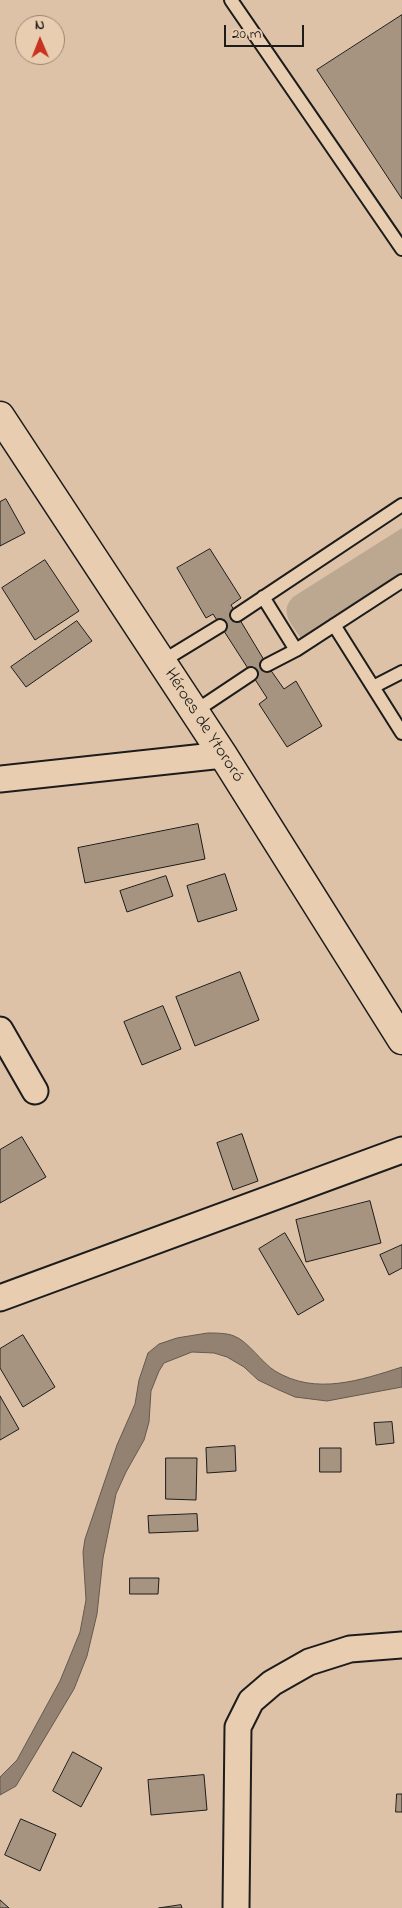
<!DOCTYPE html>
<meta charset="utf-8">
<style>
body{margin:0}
#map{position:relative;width:402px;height:1908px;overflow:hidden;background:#ddc2a7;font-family:"Indie Flower",sans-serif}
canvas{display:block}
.north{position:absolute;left:15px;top:15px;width:50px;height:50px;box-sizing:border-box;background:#e9cdb0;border:1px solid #978675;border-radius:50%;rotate:359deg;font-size:14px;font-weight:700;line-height:20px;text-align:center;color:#1c1c1c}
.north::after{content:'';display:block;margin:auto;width:18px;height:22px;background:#c8321e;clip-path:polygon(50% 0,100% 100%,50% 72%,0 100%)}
.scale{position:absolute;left:224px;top:25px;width:80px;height:22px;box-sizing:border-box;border:2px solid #1c1c1c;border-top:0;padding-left:6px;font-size:15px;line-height:18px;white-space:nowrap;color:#1c1c1c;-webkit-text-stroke:4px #e9cdb0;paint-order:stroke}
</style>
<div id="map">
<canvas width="402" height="1908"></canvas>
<div class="north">N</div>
<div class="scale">20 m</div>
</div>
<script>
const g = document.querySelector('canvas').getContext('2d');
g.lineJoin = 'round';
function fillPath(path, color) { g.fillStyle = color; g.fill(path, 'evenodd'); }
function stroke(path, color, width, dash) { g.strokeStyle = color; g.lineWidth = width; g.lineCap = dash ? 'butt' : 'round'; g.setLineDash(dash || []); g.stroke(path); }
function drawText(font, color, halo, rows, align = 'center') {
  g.font = font + ' "Indie Flower",sans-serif'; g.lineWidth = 4; g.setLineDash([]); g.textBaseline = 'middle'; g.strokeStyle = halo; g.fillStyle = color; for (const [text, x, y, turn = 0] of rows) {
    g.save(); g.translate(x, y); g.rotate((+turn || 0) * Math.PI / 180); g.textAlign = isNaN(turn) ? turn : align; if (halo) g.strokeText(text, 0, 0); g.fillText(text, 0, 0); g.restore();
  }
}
fillPath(new Path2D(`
 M402 528V585L302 640C293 625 278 613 293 597Z`), '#bca790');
const water = new Path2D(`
 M208 1333C216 1333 227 1333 234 1336 248 1341 262 1363 275 1371 316 1396 361 1380 402 1367V1387L327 1401 295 1397 279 1390 258 1380 244 1367 227 1357 214 1353 192 1352 164 1363 159 1371 151 1391 149 1422 144 1440 126 1472 116 1494 103 1558 97 1614 87 1656 74 1689 16 1786 0 1795V1777L17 1760 60 1681 80 1632 86 1600 83 1552 85 1539 117 1445 135 1404 139 1380 148 1353 159 1344 177 1338Z`);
fillPath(water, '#938272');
stroke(water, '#635950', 1);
const building = new Path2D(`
 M402 15V199L317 70Z
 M6 499 25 533 0 546V502Z
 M210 549 241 598 231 605 267 665 284 689 296 681 322 726 287 747 259 704 267 698 213 614 206 618 177 568Z
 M45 560 79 611 35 640 2 588Z
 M77 621 92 641 26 687 11 667Z
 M198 824 205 859 85 883 78 848Z
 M225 874 237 910 198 922 187 886Z
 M166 876 173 896 127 912 120 891Z
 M240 972 259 1020 195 1046 176 997Z
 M163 1006 181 1049 142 1065 124 1022Z
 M242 1134 258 1181 233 1190 217 1143Z
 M22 1137 46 1177 0 1203V1150Z
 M370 1201 381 1243 306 1262 296 1220Z
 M285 1233 324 1300 298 1315 259 1249Z
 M402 1245V1268L389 1275 380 1255Z
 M23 1335 55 1387 23 1407 0 1368V1349Z
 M0 1396 19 1429 0 1440Z
 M392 1422 394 1443 376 1445 374 1423Z
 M235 1446 236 1471 207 1473 206 1448Z
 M320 1448H341V1472H320Z
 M166 1458H197L196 1500 166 1499Z
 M197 1514 198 1531 149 1533 148 1516Z
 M130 1578H159L158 1594H130Z
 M73 1752 102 1768 81 1807 53 1791Z
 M204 1775 207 1810 151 1815 148 1780Z
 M397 1794H402V1812H396Z
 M21 1819 56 1834 40 1871 5 1855Z
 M0 1900 9 1908H0Z
 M181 1905 182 1908H159Z`);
fillPath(building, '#a79480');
stroke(building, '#1c1c1c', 1);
const lane = new Path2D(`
 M231 0 402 249
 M263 597 296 650
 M237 615 402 505
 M334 625 402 733
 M161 662 220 626
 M267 665 296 650 402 581
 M373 687 402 672
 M194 712 251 674`);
const street = new Path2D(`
 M0 779 223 755
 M0 1030 35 1091
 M0 1298 402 1150
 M236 1908 238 1727 251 1701 272 1683 309 1662 350 1649 402 1645`);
const secondary = new Path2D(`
 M0 416 223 755 402 1040`);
stroke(lane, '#1c1c1c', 16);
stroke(street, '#1c1c1c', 29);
stroke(secondary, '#1c1c1c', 31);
stroke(lane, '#e9cdb0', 12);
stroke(street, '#e9cdb0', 25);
stroke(secondary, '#e9cdb0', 28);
drawText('18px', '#1c1c1c', '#e9cdb0', [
 ["Héroes de Ytororó",203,726,57]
]);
</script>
